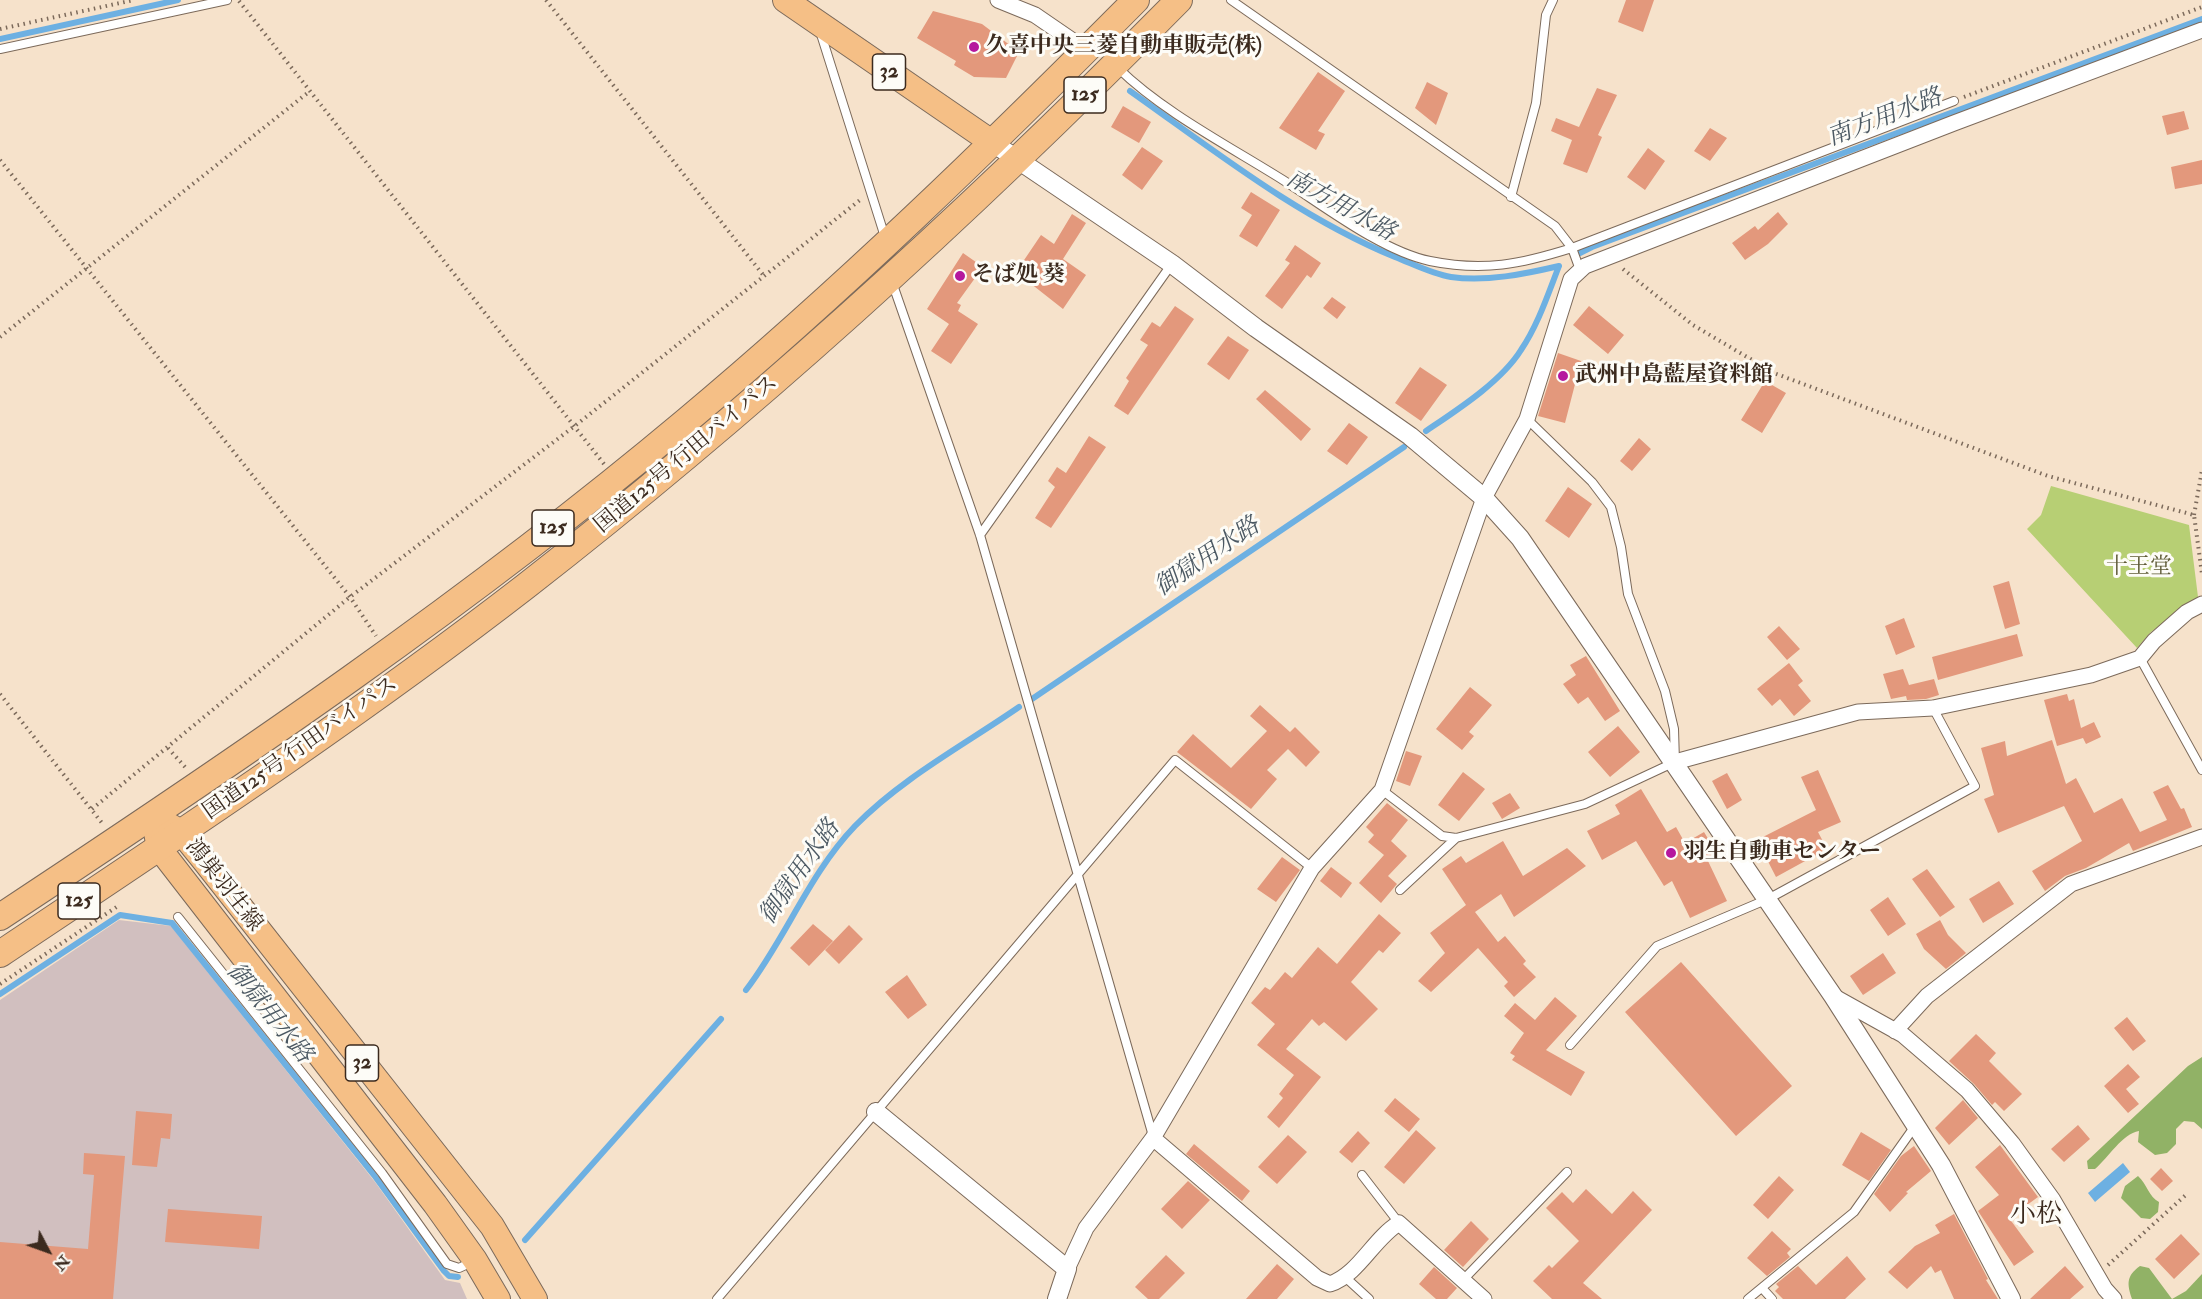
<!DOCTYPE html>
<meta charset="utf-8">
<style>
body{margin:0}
#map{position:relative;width:2202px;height:1299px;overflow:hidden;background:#f6e2cb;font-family:"IM FELL Double Pica",serif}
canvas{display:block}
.north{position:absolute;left:18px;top:1221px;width:60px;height:60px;-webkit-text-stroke:4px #fdfcf7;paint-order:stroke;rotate:131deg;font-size:16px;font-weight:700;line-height:24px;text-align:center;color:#3b2a1e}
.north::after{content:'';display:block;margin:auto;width:21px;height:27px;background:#3b2a1e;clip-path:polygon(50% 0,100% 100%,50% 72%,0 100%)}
</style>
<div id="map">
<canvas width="2202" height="1299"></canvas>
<div class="north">N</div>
</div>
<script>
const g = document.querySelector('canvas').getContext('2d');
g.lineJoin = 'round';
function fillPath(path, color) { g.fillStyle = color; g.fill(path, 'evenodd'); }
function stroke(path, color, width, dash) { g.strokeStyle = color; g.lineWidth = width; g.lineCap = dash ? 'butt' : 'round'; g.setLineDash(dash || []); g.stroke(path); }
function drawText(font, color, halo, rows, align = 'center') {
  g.font = font + ' "IM FELL Double Pica","Noto Serif JP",serif'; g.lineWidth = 6; g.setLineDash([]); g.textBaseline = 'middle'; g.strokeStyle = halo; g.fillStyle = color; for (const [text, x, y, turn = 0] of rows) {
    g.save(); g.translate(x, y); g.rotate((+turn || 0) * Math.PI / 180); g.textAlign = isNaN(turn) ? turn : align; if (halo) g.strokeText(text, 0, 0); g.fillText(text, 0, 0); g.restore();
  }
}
fillPath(new Path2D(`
 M119 920 171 926 375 1182 445 1280 460 1283 467 1299H0V1000Z`), '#d1bfbf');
fillPath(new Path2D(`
 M2051 486 2189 525 2198 597 2151 632 2137 648 2027 529 2041 515Z`), '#b7cf74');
fillPath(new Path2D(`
 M2202 1057V1129L2194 1122 2184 1121 2176 1129V1144L2167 1153 2155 1155 2138 1142 2139 1131C2122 1134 2109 1157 2095 1169H2088L2087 1161 2188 1066Z
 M2138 1176C2147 1184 2149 1197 2159 1202L2158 1212 2150 1219 2141 1218 2121 1198 2125 1186Z
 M2140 1266 2149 1268 2172 1299 2186 1291 2202 1274V1299H2132C2127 1284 2126 1276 2140 1266Z`), '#91b266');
fillPath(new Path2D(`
 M2123 1163 2130 1172 2095 1202 2088 1193Z`), '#6db0e2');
stroke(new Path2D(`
 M0 39 178 0
 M1130 91C1215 151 1298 217 1395 257 1413 264 1432 274 1451 277 1486 282 1525 274 1559 266
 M1580 253 1592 247 2202 19
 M1426 431C1457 410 1501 382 1521 350 1538 325 1548 294 1559 266
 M1032 699 1404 447
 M746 990C786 938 809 874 855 826 902 778 964 745 1019 707
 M0 994 120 915 172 923 374 1175 444 1271 449 1276 458 1277
 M525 1240 721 1019`), '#6db0e2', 6);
fillPath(new Path2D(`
 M1626 0H1654L1643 32 1618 22Z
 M933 11 982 24 1019 52 1006 78 974 77 954 65 956 61 917 38Z
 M1318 72 1345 91 1318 131 1325 134 1316 150 1279 128Z
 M1427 82 1448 93 1436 125 1415 108Z
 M1597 88 1617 95 1598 135 1602 137 1587 173 1563 164 1572 140 1551 131 1556 118 1579 127Z
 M1123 106 1151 122 1139 143 1111 127Z
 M2184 111 2189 129 2167 135 2162 116Z
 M1710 128 1727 138 1710 161 1694 151Z
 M1142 147 1163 161 1142 190 1122 175Z
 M1648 148 1665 161 1645 190 1627 177Z
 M2202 160V184L2175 189 2171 167Z
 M1251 192 1280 210 1257 247 1239 236 1252 215 1241 208Z
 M1778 212 1788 224 1768 244 1745 260 1732 243 1755 226 1758 230Z
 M1072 214 1086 223 1063 259 1086 275 1063 309 1016 272 1041 235 1054 244Z
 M1295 245 1321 263 1311 278 1307 275 1282 309 1265 296 1290 263 1285 260Z
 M963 253 983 267 957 303 961 305 958 311 978 324 951 364 931 351 949 324 927 309Z
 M1332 297 1346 307 1337 319 1323 308Z
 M1175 306 1194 319 1128 415 1114 406 1129 381 1126 378 1148 345 1140 340 1152 322 1160 327Z
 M1589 306 1624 335 1608 354 1573 325Z
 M1228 336 1249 350 1229 380 1207 364Z
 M1558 353 1581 361 1565 423 1538 416Z
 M1420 367 1447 385 1421 421 1395 403Z
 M1765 381 1786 393 1762 433 1741 420Z
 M1265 390 1311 429 1301 441 1256 399Z
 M1349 423 1368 437 1347 465 1327 451Z
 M1089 436 1106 447 1051 528 1035 518 1055 487 1048 481 1057 467 1066 473Z
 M1639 438 1651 449 1632 471 1620 461Z
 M1568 487 1592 504 1569 538 1545 521Z
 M2009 581 2020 624 2005 629 1993 586Z
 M1904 618 1915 647 1896 655 1885 626Z
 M1779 626 1800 649 1787 660 1767 637Z
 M2017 634 2023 656 1938 680 1932 657Z
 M1586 656 1620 711 1605 721 1588 697 1578 704 1563 684 1576 675 1570 665Z
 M1789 663 1803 681 1798 685 1811 701 1794 716 1780 699 1772 706 1757 689Z
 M1903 669 1909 685 1934 679 1939 695 1926 699 1907 700 1906 696 1891 699 1883 674Z
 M1470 687 1492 705 1469 732 1474 736 1462 750 1436 729Z
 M2067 694 2069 701 2074 699 2081 728 2094 722 2101 737 2086 744 2083 738 2057 746 2044 700Z
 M1260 705 1290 732 1295 727 1320 752 1306 767 1288 749 1267 770 1277 779 1251 809 1177 752 1193 734 1231 768 1267 731 1250 716Z
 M1618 726 1640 752 1610 777 1588 752Z
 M2052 740 2066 784 2076 778 2094 813 2122 798 2140 832 2167 820 2153 792 2168 785 2181 809 2184 808 2192 827 2133 851 2129 843 2086 868 2065 876 2045 891 2032 871 2082 841 2064 806 1998 833 1984 799 1994 795 1981 748 2005 741 2007 756Z
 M1406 751 1422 756 1410 786 1396 781Z
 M1818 770 1841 822 1818 832 1827 849 1776 877 1757 840 1816 810 1801 777Z
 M1463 772 1485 789 1459 821 1438 805Z
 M1727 773 1742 800 1727 809 1712 781Z
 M1641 789 1667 832 1676 827 1685 843 1704 832 1718 855 1708 861 1727 901 1690 918 1672 881 1664 886 1636 841 1602 860 1587 831 1620 814 1615 805Z
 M1510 793 1520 808 1502 819 1492 803Z
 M1387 803 1408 820 1391 841 1407 856 1388 876 1397 884 1381 903 1359 883 1384 855 1368 842 1374 835 1366 827Z
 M1503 841 1523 876 1567 848 1586 866 1514 917 1501 894 1475 912 1498 942 1505 936 1526 961 1523 964 1536 977 1514 997 1504 986 1508 982 1478 948 1431 992 1418 981 1445 953 1430 933 1466 905 1442 869 1461 856 1466 863Z
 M1282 857 1300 870 1276 902 1257 889Z
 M1331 867 1352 883 1341 898 1320 881Z
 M1927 869 1955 907 1940 917 1912 879Z
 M1999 881 2014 904 1983 923 1969 899Z
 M1888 897 1906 924 1888 936 1870 910Z
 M1379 914 1401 933 1383 953 1379 950 1351 982 1378 1009 1346 1041 1324 1022 1319 1026 1312 1019 1286 1049 1321 1077 1279 1128 1267 1117 1283 1098 1279 1094 1294 1075 1257 1045 1275 1024 1251 1003 1265 987 1270 990 1285 972 1292 978 1318 947 1337 964Z
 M1940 920 1948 935 1966 953 1946 969 1924 949 1916 934Z
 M813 924 833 941 809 966 790 948Z
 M849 925 863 939 839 964 825 950Z
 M1883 953 1896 973 1863 995 1850 976Z
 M1681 962 1792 1086 1736 1136 1625 1012Z
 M907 975 927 1005 908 1019 885 992Z
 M1555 997 1577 1016 1546 1050 1585 1072 1571 1096 1512 1060 1515 1056 1510 1053 1524 1033 1504 1016 1515 1003 1535 1020Z
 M2127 1017 2146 1041 2133 1051 2114 1028Z
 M1976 1034 1996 1053 1989 1061 2022 1094 2004 1111 1995 1102 1992 1105 1974 1084 1949 1061Z
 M2128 1064 2140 1077 2126 1089 2139 1104 2128 1113 2104 1086Z
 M1395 1098 1420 1119 1409 1132 1384 1111Z
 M1963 1100 1978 1118 1949 1145 1935 1128Z
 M136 1111 172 1114 170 1139 161 1138 157 1167 132 1165Z
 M2078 1125 2090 1139 2064 1162 2051 1149Z
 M1416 1130 1436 1148 1404 1184 1384 1167Z
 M1358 1131 1370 1143 1352 1163 1339 1152Z
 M1861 1132 1891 1150 1869 1181 1842 1165Z
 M1288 1135 1307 1152 1277 1184 1258 1167Z
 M1194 1144 1250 1191 1242 1201 1186 1154Z
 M2000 1145 2038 1197 2009 1218 2034 1252 2014 1266 1978 1211 1999 1195 1975 1167Z
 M1914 1146 1931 1171 1906 1192 1908 1193 1890 1212 1874 1194 1901 1156Z
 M84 1153 125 1156 113 1299H0V1242L88 1249 94 1175 83 1174Z
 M2161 1168 2173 1181 2162 1191 2150 1179Z
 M1779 1176 1794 1190 1768 1219 1753 1205Z
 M1188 1181 1210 1200 1182 1229 1161 1209Z
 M1586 1189 1612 1214 1633 1191 1652 1210 1583 1283 1602 1299H1552L1533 1281 1549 1265 1552 1268 1579 1241 1546 1208 1562 1192 1573 1203Z
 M168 1209 262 1216 259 1249 165 1242Z
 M1954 1214 1988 1279 1986 1280 1998 1299H1954L1941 1270 1935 1273 1931 1266 1907 1289 1888 1272 1915 1246 1940 1233 1935 1225Z
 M1471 1221 1489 1239 1463 1267 1444 1250Z
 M1772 1231 1791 1249 1787 1253 1790 1257 1767 1276 1747 1258Z
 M2181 1234 2200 1254 2174 1279 2155 1259Z
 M1166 1255 1185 1273 1159 1299H1148L1135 1287Z
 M1847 1256 1866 1279 1845 1299H1783L1775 1291 1779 1287 1776 1284 1798 1266 1816 1285Z
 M1277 1264 1294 1279 1277 1299H1246Z
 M2065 1266 2084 1287 2070 1299H2030Z
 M1434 1267 1457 1288 1447 1299H1436L1419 1284Z`), '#e3987c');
const service = new Path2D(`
 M1231 0 1555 226 1572 248 1580 270
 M820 31 885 237
 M0 49 227 0
 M1118 68C1163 112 1229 146 1283 180 1324 206 1382 251 1430 261 1484 272 1521 264 1572 248L1954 101
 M1511 197 1536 103 1546 15 1553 0
 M892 282 980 535 1153 1136
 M980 535 1171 265
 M2140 658 2202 770
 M1382 790 1442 836 1456 838 1585 804 1675 762 1674 729 1665 691 1628 594 1621 547 1611 507 1592 482 1527 419
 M1400 890 1456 838
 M178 917 382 1173 447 1264 459 1268 472 1262
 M1570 1045 1657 946 1768 899 1975 786 1933 708
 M1362 1175 1399 1223
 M1345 1277 1369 1299
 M1463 1280 1567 1172
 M1762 1288 1772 1299
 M717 1299 1175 760 1312 868
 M1748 1299 1854 1212 1915 1126`);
const minor = new Path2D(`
 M998 0 1035 15 1086 50
 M1675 762 1858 712 1933 708 2091 675 2140 658 2154 641 2187 612 2202 604
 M1833 996 1903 1035 1967 1090 2012 1143 2053 1200 2105 1289 2114 1299
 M1895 1031 1927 996 2071 884 2202 837
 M1067 1269 1086 1228 1153 1138
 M1484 1299 1399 1223C1373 1239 1359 1274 1330 1284L1317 1278 1153 1138 1312 868 1382 790 1484 498 1527 419 1571 279 1585 266 1954 123 2202 30`);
const tertiary = new Path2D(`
 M993 143 1172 264 1256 328 1410 436 1484 498 1520 538 1833 996 1941 1165 2011 1299
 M876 1112 1067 1269 1057 1299`);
const primary = new Path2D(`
 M785 0 993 143
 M153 816 181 832 206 863 492 1226 535 1299
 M155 827 159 848 435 1204 475 1260 498 1299`);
const trunk = new Path2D(`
 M0 917C235 762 469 603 685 422 843 290 991 146 1136 0
 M0 954C178 835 357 717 526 586 757 406 973 209 1179 0`);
stroke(service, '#7c6a5b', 10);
stroke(minor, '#7c6a5b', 17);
stroke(tertiary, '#7c6a5b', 20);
stroke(primary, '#7c6a5b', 26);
stroke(trunk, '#7c6a5b', 28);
stroke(new Path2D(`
 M546 0 764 276
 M239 1 604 464
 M0 29 134 0
 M1964 97 2202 7
 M0 160 350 597 376 636
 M1623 269 1693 325 1774 373 2048 476 2194 515 2202 574
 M0 337 310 91
 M2194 515 2202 470
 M0 694 102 823
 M168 748 185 767
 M92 809 350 597 576 425 860 200
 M0 984 118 906
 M2108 1265 2188 1193`), '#7c6a5b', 4, [1.5, 4.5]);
stroke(service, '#fff', 8);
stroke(minor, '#fff', 15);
stroke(tertiary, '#fff', 18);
stroke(primary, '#f5bf86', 24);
stroke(trunk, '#f5bf86', 26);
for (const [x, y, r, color] of [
 [974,47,6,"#b5179e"],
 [960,276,6,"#b5179e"],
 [1563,376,6,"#b5179e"],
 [1671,853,6,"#b5179e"]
]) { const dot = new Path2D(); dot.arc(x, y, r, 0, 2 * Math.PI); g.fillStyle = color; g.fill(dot); stroke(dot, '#fdfcf7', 2); }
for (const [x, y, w] of [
 [889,72,33],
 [1085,95,42],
 [553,528,42],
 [79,901,42],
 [362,1063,33]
]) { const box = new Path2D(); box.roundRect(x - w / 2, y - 18, w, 36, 4.5); g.fillStyle = '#fdfcf7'; g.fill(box); stroke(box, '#3b2a1e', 1.5); }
drawText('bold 21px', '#3b2a1e', null, [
 ["32",889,72],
 ["125",1085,95],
 ["125",553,528],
 ["125",79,901],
 ["32",362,1063]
]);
drawText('bold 22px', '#3b2a1e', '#fdfcf7', [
 ["久喜中央三菱自動車販売(株)",986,47],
 ["そば処 葵",972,276],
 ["武州中島藍屋資料館",1575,376],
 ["羽生自動車センター",1683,853]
], 'left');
drawText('22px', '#3b2a1e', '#fdfcf7', [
 ["国道125号 行田バイパス",687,455,-40],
 ["国道125号 行田バイパス",301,749,-35],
 ["鴻巣羽生線",223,886,52]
]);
drawText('22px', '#605c38', '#fdfcf7', [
 ["十王堂",2139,568]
]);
drawText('italic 24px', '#4c5963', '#fdfcf7', [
 ["南方用水路",1885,119,-21],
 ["南方用水路",1340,207,29],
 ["御獄用水路",1208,558,-34],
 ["御獄用水路",801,873,-55],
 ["御獄用水路",268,1014,51]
]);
drawText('26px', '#3b2a1e', '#fdfcf7', [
 ["小松",2036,1216]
]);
</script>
